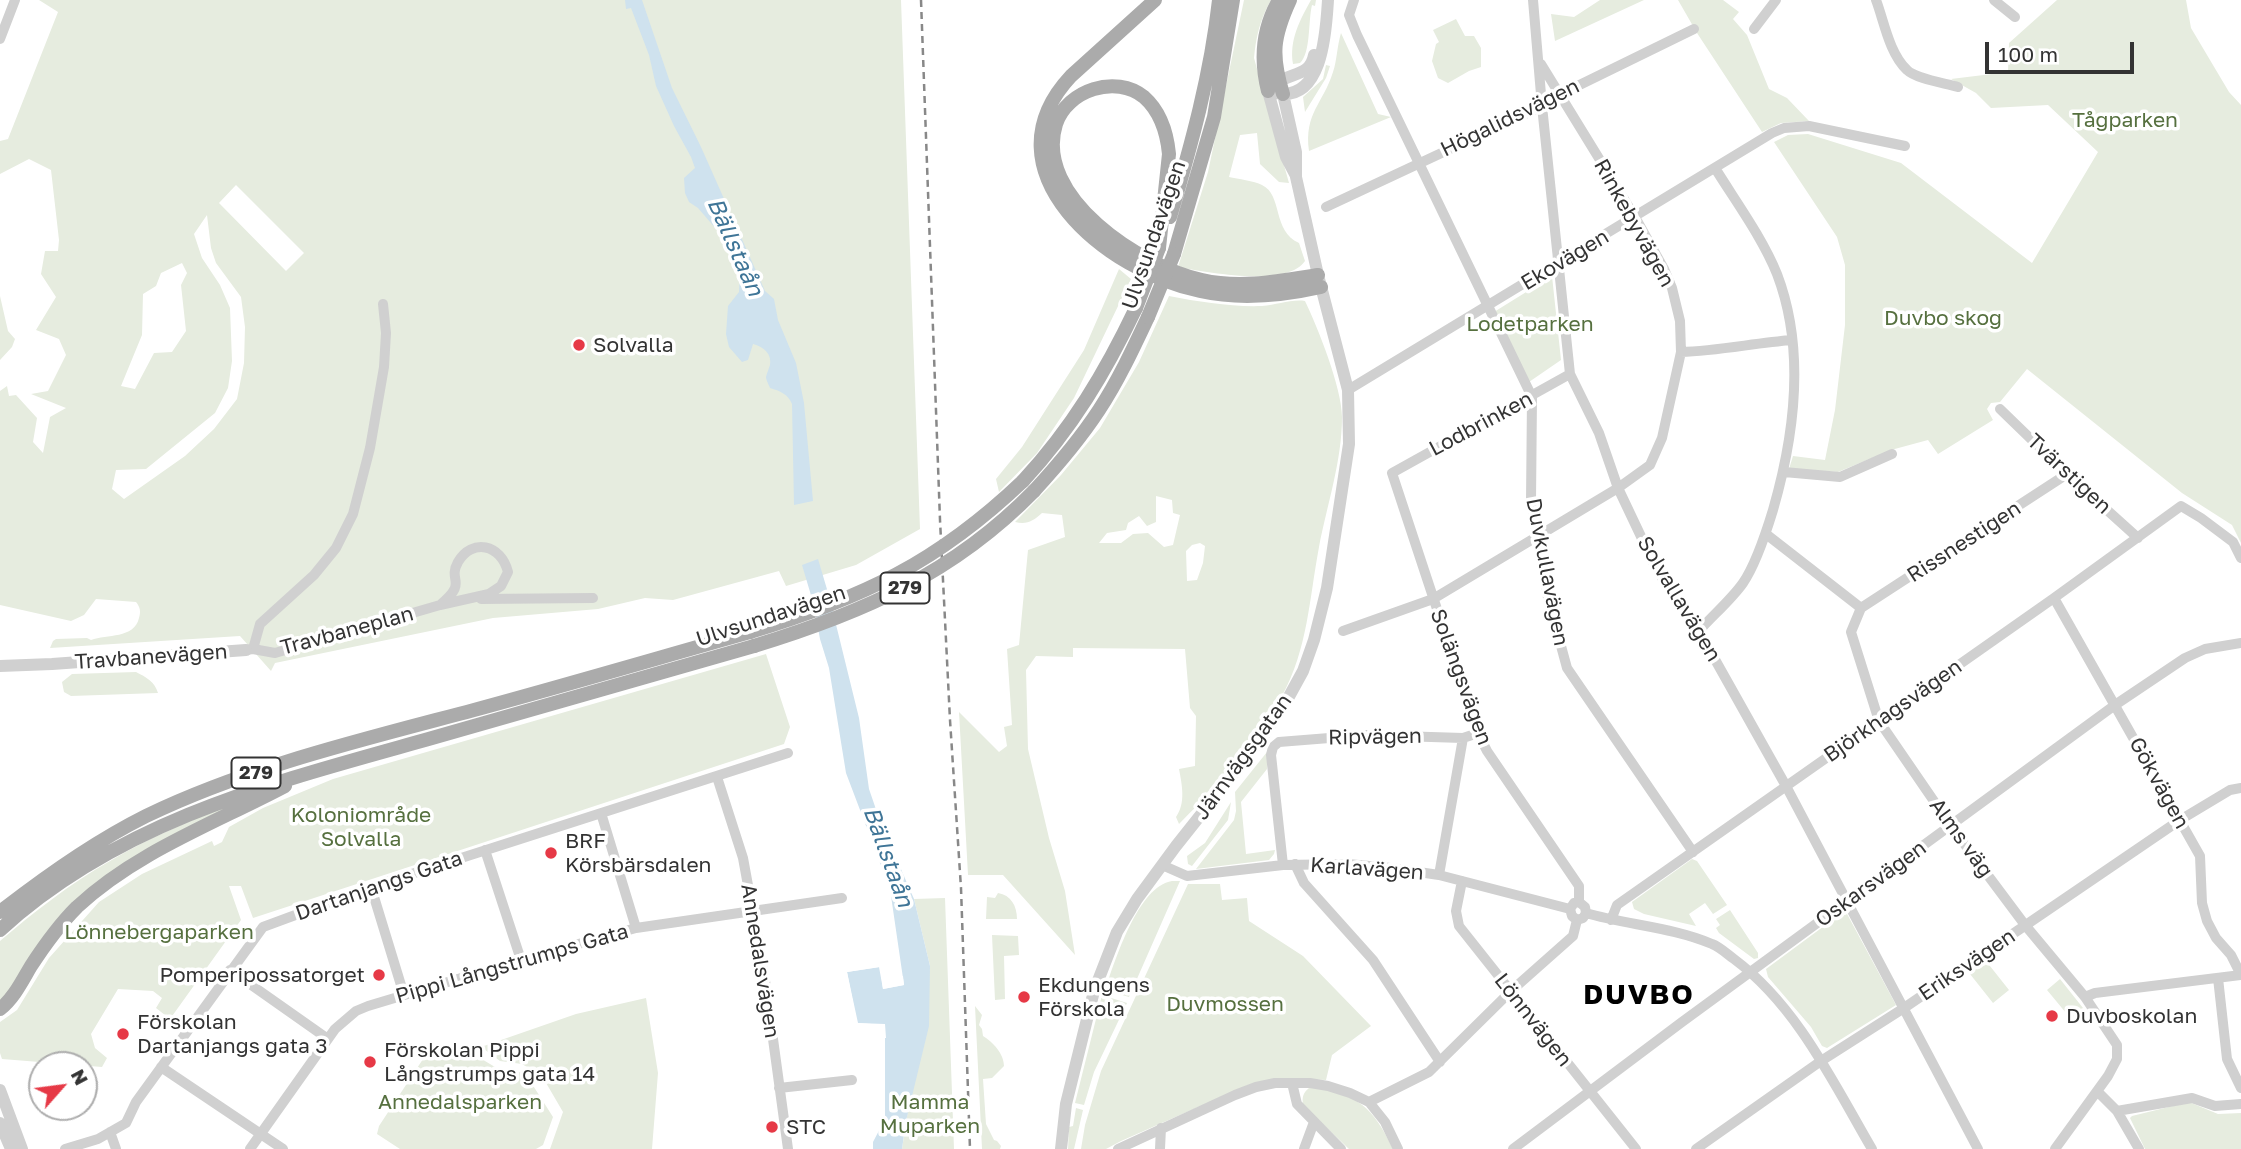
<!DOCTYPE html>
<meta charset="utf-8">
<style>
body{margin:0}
#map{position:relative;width:2241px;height:1149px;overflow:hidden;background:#fff;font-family:"Golos Text",sans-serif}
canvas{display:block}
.north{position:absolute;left:28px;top:1051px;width:70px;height:70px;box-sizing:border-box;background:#fff;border:2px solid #adadad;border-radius:50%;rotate:62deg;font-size:19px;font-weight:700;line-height:28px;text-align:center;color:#333}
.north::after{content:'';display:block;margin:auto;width:24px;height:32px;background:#e63946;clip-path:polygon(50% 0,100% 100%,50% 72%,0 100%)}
.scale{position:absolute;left:1985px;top:42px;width:149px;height:32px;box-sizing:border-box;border:4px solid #333;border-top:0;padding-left:9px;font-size:21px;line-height:24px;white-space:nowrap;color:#333;-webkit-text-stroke:5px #fff;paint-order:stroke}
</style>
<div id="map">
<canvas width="2241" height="1149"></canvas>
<div class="north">N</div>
<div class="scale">100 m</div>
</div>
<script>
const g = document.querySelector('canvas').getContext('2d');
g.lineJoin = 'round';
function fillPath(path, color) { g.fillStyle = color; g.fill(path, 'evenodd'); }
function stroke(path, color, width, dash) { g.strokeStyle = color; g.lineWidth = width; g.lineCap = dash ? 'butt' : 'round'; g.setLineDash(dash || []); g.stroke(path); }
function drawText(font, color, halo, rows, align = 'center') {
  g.font = font + ' "Golos Text",sans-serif'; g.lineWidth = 7; g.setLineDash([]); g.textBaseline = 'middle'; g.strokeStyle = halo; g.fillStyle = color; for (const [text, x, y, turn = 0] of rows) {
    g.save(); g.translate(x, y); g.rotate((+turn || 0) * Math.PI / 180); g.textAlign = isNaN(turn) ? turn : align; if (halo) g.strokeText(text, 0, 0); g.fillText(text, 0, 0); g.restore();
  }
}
fillPath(new Path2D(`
 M39 0H901L920 529 856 565 786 586 779 571 673 600 645 598 598 609 493 618 275 663 271 671 240 636 50 648 53 641 56 639 87 638 91 640C107 634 134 639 139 618 141 611 140 607 136 602L96 599 84 615 71 621 0 605V391L7 386 9 396 16 395 37 418 33 442 43 453 50 417 66 408 31 394 48 391 66 355 59 339 36 330 56 297 41 274 45 251H58L59 240 51 170 29 159 0 174V141L8 139 58 12ZM236 185 304 253 286 271 219 203ZM207 215 211 248 216 263 241 297 245 327 244 363 237 399 214 429 185 456 124 499 112 489 116 470 146 469 215 413 228 388 232 361 230 308 220 285 202 258 194 234ZM182 263 187 273 181 285 186 331 172 352 154 353 135 389 121 386 142 335 143 294 156 286 161 273Z
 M1244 0H1271C1260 19 1256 37 1254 58L1289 183 1279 182 1260 164 1257 133 1240 135 1229 177C1238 179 1254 181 1262 185 1283 195 1272 231 1299 243L1305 261C1287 288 1206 272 1178 267L1208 172Z
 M1311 0H1316L1315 6 1312 5C1308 21 1311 53 1300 63L1293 64C1289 40 1300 20 1311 0Z
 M1600 0H1644L1555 41 1551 14 1574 17Z
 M1678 0H1723L1739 12 1733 19 1747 35 1769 89 1787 98 1809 121 1781 123 1762 132 1697 33Z
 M2057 0H2186L2191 28 2229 92 2241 105V543L2232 525 2182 493 2027 369 2000 402 1991 403 1987 409 1993 420 1938 454 1928 440 1891 450 1838 472 1789 469 1793 456 1825 460 1835 410 1845 325V265L1837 237 1774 142 1788 135 1808 134 1901 163 2032 263 2098 152 2048 105 1991 108 1976 93 1951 79 2008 72 2009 43Z
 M1456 19 1465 36H1474L1481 48V67L1469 71 1448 83 1438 78 1432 61 1436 44 1439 42 1433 30Z
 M1341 33 1378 114 1391 117 1309 151C1304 113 1323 104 1333 72 1337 60 1337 46 1341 33Z
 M1326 65 1330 66 1326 78 1305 112 1303 97 1323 79Z
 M1119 269 1131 279 1074 398 1037 453 999 492 996 479 1022 447 1084 350Z
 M1552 276 1561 360 1529 382 1494 312Z
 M0 296 8 331 15 339 12 347 0 360Z
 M1169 296C1200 302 1231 307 1262 306 1277 305 1291 299 1305 301 1318 328 1342 388 1342 417 1342 461 1327 505 1319 547 1309 600 1308 648 1282 696 1271 719 1242 760 1225 779 1210 794 1194 808 1179 824L1176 817C1186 803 1182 785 1179 769L1195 766 1196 716 1190 708 1185 649 1073 648V657L1036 656 1026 670 1028 749 1049 838 1065 891 1075 955 1003 875H968L959 712 999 752 1007 746 1004 727 1012 725 1007 649 1019 645 1028 550 1065 537 1062 515 1042 513C1033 521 1027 525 1015 522L1061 475 1100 428 1139 362ZM1156 496 1172 500 1173 513 1180 515 1173 545 1164 547 1148 533 1133 534 1121 543H1099L1107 533 1126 530 1128 523 1139 516 1147 526 1156 522ZM1200 543 1205 546 1203 563 1197 580 1187 581 1186 551 1192 545Z
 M766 654 790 727 784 744 253 918 241 886H229L241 920 170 1019 156 1008 162 998 153 991 118 989 91 1034 95 1048 107 1058 102 1067 2 1059 0 1053V1022L17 1010 49 958 99 902 142 874 212 841 214 846 222 842 229 827 263 808 333 779Z
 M136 672C146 677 155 682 158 693L71 696 64 692 62 682 72 674Z
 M1267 752V769L1241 802 1246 854 1275 850 1274 854 1269 860 1196 869 1234 820 1236 811 1235 792Z
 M238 802 122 866 0 1003V941C34 912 71 883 110 861 150 837 194 819 238 802Z
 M1231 802 1228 820 1192 866 1188 864 1187 856 1205 843Z
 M1692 859 1697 861 1727 905 1713 914 1705 903 1689 914 1696 926 1644 914 1634 909 1632 902Z
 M1172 881H1180L1129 997 1105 990C1115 961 1138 886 1172 881Z
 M1188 884H1220L1222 900 1247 898 1249 921 1303 956 1371 1026 1332 1055 1326 1080 1280 1078 1248 1085 1121 1141 1106 1149H1081L1085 1125 1101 1071Z
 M998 893C1011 895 1017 906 1017 919H986L987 897 995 898Z
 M945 898 954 1149H902L930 966 914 899Z
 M1730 910 1758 953V958L1754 959 1719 933 1716 928 1720 925 1716 919Z
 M1846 912 1896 1005 1827 1048 1822 1046 1811 1027 1768 977 1766 969 1839 915Z
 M992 935 1018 936 1019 955 1004 956 1005 999 995 1000Z
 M1986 961 2009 990 1993 1003 1970 974Z
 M2060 979 2083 1008 2071 1019 2047 990Z
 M1102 995 1127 1003 1094 1072 1084 1105 1075 1103Z
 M646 998 658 1073 652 1149H550L563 1112 542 1076 522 1064 500 1061 481 1047 576 1014Z
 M975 1006 982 1015 979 1025 982 1029 983 1036C993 1042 1004 1054 1004 1066L992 1078 983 1079 986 1124 994 1140 997 1141 1001 1146 1000 1149H982Z
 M470 1052 500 1070 525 1073 553 1117 543 1145 536 1149H400L377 1134 379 1126 425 1056 438 1060Z
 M1310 1087C1357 1093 1373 1107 1393 1149H1349L1303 1105C1302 1096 1303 1093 1310 1087Z
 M2189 1102 2218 1114 2241 1113V1149H2145L2130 1118 2132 1116Z
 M1076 1108 1083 1110 1074 1149H1068L1069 1127 1073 1126Z`), '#e6ecdf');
fillPath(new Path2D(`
 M625 0H642L672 88 701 147 765 291 774 299 778 320 796 363 804 403 813 501 794 505 792 404C788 394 780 391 770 388 769 385 766 380 766 377 767 373 769 368 770 365 772 354 764 347 753 344L748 360 742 362 729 347 726 334 728 306 739 292 740 270 735 248 730 238 717 230 698 208 689 202 685 193 684 178 695 168 691 157 674 126 656 86 649 55 631 8 626 9Z
 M818 559 829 596 859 718 869 789 880 821 914 899 930 966 929 1026 906 1121 902 1149H873V1142L885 1119V1025L858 1023 847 972 880 967 883 989 904 985 890 889 846 773 829 668 820 639 813 602 802 565Z`), '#cfe2ee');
fillPath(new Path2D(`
 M881 963 886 985 900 982V976H903L904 985 883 989 879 967 847 972 857 1023 885 1024 886 1038H882V1028L857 1027 854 1025 843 972 844 969Z`), '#fff');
stroke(new Path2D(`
 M1354 0 1349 15 1357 35 1532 397 1531 501 1548 598 1567 668 1693 852
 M1533 0 1542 106 1570 374 1599 433 1618 488 1655 566 1675 600 1699 631 1786 786 1978 1149
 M1876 0C1884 21 1889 53 1907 70 1916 79 1945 83 1958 87
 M1994 0 2015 17
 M1754 29 1776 0
 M0 39 15 0
 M1326 207 1542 106 1559 95 1694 29
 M1681 352C1718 351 1754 343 1792 340
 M1570 374 1392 473 1478 733 1487 751 1579 886V902
 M1348 390 1772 133 1784 128 1809 126 1905 146
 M2000 409 2067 474 2138 538
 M1784 472 1840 477 1892 454
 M1766 534 1861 608 1851 632 1879 721 1951 826 2025 925 2085 997 2117 1045V1059L2108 1076 2055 1149
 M2054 598 2200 856 2202 903 2207 921 2216 938 2231 955 2241 975
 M481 599 593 598
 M1861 608 2067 474
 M1343 631 1433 599 1618 488 1650 465 1662 438 1681 352 1680 321 1672 288 1664 269 1635 217 1541 64
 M1699 631C1713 615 1731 600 1743 583 1756 564 1766 533 1773 510 1795 434 1806 350 1777 274 1762 237 1736 202 1715 168
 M253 649 260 624 314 575 336 548 353 514 370 448 384 367 386 333 383 304
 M246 650 253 649 275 653 440 605 489 594 501 586 508 572C501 544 472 538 458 562 447 582 469 581 440 605
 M717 777 743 858 764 973 788 1149
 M601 813 636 928
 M485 850 521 960
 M1295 864 1304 883 1373 960 1440 1062
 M1162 865 1187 876 1283 865 1348 864 1391 868 1439 875 1570 909
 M1283 865 1271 755 1273 747 1279 742 1367 735 1463 738 1478 733
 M1439 875 1463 738
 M1462 881 1456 911 1459 926 1636 1149
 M371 887 404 995
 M1586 913 1583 918 1577 920 1572 916 1570 909 1574 903 1579 902 1585 907 1586 913C1627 925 1672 927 1712 944 1720 947 1727 954 1734 959 1797 1006 1833 1082 1872 1149
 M1611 920 1617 905 2054 598 2181 506 2201 518 2233 542 2241 558
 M230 970 328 1039
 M2218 978 2227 1059 2241 1088
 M2085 997 2095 993 2241 975
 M161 1067 283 1149
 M1292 1083 1297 1104 1341 1149
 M779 1088 852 1080
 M2098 1092 2117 1111 2139 1149
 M1369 1102 1429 1072 1511 991 1573 936 1577 920
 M2117 1111 2192 1098 2215 1106 2241 1104
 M110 1132 116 1149
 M65 1149 98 1139 126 1123 136 1102 263 927 371 887 788 753
 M250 1149 335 1029 356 1011 368 1006 521 960 636 928 842 898
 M1118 1149 1235 1095 1256 1087 1275 1083H1310L1328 1086 1350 1093 1369 1102 1385 1122 1398 1149
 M1160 1149 1161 1128
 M1304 1149 1314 1122
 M1513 1149 1682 1022 2115 705 2185 658 2205 649 2241 643
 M1696 1149 1821 1061 1904 1008 2180 820 2230 790 2241 788`), '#d0d0d0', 10);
stroke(new Path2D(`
 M1273 86C1287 72 1310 78 1314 55
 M1268 91 1286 157 1295 174
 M1275 93C1323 103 1326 32 1328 0
 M0 666 52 664 246 650
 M0 1090 22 1149
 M0 1123 11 1149
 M1061 1149 1066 1104 1094 991 1117 932 1137 899 1176 846 1261 739 1286 702 1303 671 1314 640 1327 588 1349 444 1348 390 1318 275 1296 177V152L1283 94`), '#d0d0d0', 12);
stroke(new Path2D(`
 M1155 0 1071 76C982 171 1108 272 1200 291 1240 300 1281 296 1321 287
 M1268 91C1260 59 1262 29 1279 0
 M1283 94C1271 55 1273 37 1290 0
 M1170 217C1191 146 1211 74 1219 0
 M1159 248 1169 154C1167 133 1161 112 1144 97 1116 74 1067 90 1056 124 1033 197 1141 267 1202 280 1240 289 1280 281 1318 275
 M1174 254 1214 117 1233 0
 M1023 481C1072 428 1105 373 1136 308
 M1034 491C1057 466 1080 439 1099 410 1118 381 1133 349 1148 317
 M0 912C46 876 94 842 146 816 247 767 365 739 474 710 566 685 658 658 750 632
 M0 930C121 819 279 781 432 738 539 707 647 677 754 646
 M0 1009C14 998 22 981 31 966 44 946 60 924 77 907 136 852 215 823 285 786`), '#ababab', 14);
stroke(new Path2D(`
 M921 0 940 520 950 720 961 888 970 1149`), '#888', 2.5, [7, 5]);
stroke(new Path2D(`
 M1136 308 1159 248
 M1148 317 1174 254
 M750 632C862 598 937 563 1023 481
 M754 646C862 613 953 574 1034 491`), '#ababab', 14);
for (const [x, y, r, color] of [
 [579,345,7,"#e63946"],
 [551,853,7,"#e63946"],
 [379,975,7,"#e63946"],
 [1024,997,7,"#e63946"],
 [2052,1016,7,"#e63946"],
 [123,1034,7,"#e63946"],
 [370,1062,7,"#e63946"],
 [772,1127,7,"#e63946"]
]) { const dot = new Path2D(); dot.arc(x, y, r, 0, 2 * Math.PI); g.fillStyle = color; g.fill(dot); stroke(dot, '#fff', 2.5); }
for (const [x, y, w] of [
 [905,588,49],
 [256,773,49]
]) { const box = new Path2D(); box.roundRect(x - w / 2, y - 15.5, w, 31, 5); g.fillStyle = '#fff'; g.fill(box); stroke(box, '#333', 2); }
drawText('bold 19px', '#333', null, [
 ["279",905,588],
 ["279",256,773]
]);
drawText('21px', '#333', '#fff', [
 ["Högalidsvägen",1510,118,-26],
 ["Rinkebyvägen",1634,223,61],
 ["Ulvsundavägen",1154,235,-71],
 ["Ekovägen",1565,260,-31],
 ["Lodbrinken",1481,424,-28],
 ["Tvärstigen",2069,474,43],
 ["Rissnestigen",1964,542,-33],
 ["Duvkullavägen",1547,572,79],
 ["Solvallavägen",1679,599,59],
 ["Ulvsundavägen",771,616,-18],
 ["Travbaneplan",347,631,-15],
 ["Travbanevägen",151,657,-4],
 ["Solängsvägen",1461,677,70],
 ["Björkhagsvägen",1893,711,-35],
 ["Ripvägen",1375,737,-1],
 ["Järnvägsgatan",1243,757,-54],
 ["Gökvägen",2159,783,61],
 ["Alms väg",1961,838,54],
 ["Karlavägen",1367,869,4],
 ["Oskarsvägen",1871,884,-36],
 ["Dartanjangs Gata",379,886,-19],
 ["Annedalsvägen",760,961,81],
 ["Pippi Långstrumps Gata",512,964,-16],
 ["Eriksvägen",1967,965,-34],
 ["Lönnvägen",1533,1020,52]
]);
drawText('21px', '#56703f', '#fff', [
 ["Tågparken",2125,120],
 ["Duvbo skog",1943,318],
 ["Lodetparken",1530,324],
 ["Koloniområde",361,815],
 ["Solvalla",361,839],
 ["Lönnebergaparken",159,932],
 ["Duvmossen",1225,1004],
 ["Annedalsparken",460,1102],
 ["Mamma",930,1102],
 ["Muparken",930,1126]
]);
drawText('21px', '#333', '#fff', [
 ["Solvalla",593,345],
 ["BRF",565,841],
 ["Körsbärsdalen",565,865],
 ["Pomperipossatorget",365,975,"right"],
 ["Ekdungens",1038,985],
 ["Förskola",1038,1009],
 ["Duvboskolan",2066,1016],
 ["Förskolan",137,1022],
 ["Dartanjangs gata 3",137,1046],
 ["Förskolan Pippi",384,1050],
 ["Långstrumps gata 14",384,1074],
 ["STC",786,1127]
], 'left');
drawText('italic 23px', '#3f7597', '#fff', [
 ["Bällstaån",735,247,66],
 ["Bällstaån",888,857,70]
]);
g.letterSpacing = '2px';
drawText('bold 28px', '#000', '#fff', [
 ["DUVBO",1639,995]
]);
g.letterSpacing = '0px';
</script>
